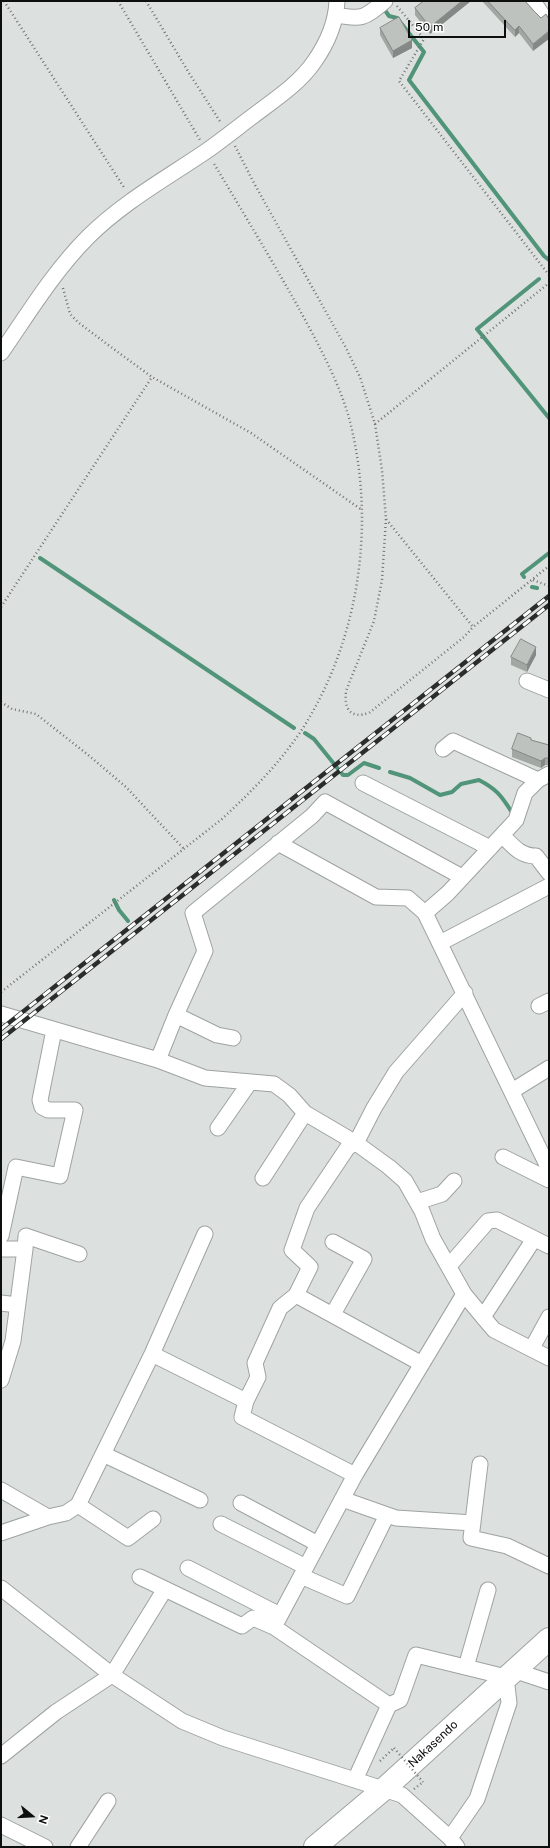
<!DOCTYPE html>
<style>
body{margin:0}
#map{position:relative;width:550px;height:1848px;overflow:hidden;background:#dce0de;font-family:"Public Sans",sans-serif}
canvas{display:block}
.frame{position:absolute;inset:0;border:2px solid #0d0f0e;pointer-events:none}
.north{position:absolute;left:12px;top:1796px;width:40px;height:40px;-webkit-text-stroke:3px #fff;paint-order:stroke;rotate:108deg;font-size:11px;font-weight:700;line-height:16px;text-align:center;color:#0d0f0e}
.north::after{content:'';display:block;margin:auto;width:14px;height:18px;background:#0d0f0e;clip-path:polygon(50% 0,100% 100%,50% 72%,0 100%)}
.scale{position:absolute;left:408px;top:20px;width:98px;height:18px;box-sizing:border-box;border:2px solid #0d0f0e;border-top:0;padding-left:5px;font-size:12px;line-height:14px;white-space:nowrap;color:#0d0f0e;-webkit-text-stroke:3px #fff;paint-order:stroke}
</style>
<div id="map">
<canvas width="550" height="1848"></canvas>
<div class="frame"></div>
<div class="north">N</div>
<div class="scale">50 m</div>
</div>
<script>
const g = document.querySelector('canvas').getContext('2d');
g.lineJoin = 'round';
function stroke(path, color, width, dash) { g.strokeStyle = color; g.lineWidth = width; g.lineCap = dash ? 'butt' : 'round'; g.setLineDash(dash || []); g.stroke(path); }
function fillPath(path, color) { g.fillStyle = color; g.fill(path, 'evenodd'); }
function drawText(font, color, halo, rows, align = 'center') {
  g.font = font + ' "Public Sans",sans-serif'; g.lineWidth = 3.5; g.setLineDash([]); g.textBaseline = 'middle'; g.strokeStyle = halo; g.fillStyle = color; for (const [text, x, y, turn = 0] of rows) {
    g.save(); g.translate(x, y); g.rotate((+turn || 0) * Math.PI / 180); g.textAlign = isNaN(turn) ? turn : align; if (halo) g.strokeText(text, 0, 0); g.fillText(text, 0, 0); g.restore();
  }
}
stroke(new Path2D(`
 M382 6 389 16 397 18 424 52 409 80 544 256 549 260
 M539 279 477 329 549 418
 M40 558 294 728
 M524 577 522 574 549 553
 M532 587 537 588
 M305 733 314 739 343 775H348L364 763 379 768
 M390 772 410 778 440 795 452 792 461 784 479 780C496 789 501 795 511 811
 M114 900 119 910 128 921`), '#509479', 4);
const minor = new Path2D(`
 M533 1 541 13
 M336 15C363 20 364 18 385 1
 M1 353C28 314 54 271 88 237 122 203 165 179 205 152 221 141 237 128 253 116 274 100 299 84 314 62 326 45 336 23 337 1
 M527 681 549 690
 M443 749 453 741 538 780
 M363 783 490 848
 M502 835C513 846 520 856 536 856L549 873
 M278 843 376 897 408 898 425 913 549 1169
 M425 913 448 893 516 820 525 793 538 780 549 774
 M440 943 549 886
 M539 1006 549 1001
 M1 1014 158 1060 205 1078 274 1084 289 1095 305 1113 356 1143 389 1167 405 1181 422 1211 433 1239 464 1294 483 1317 494 1330 549 1358
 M176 1015 217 1035 233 1038
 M158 1060 176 1015 205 951 193 913 312 816 325 802 462 877
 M512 1091 549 1068
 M218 1128 250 1082
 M503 1157 549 1180
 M263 1178 305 1113
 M417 1202 442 1194 454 1181
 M1 1236 16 1167 60 1176 75 1110H48L42 1107 40 1100 54 1030
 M1 1249H25L13 1341 1 1380
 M25 1249 26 1236 79 1254
 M449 1266 488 1221 497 1220 549 1246
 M296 1295 422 1364
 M1 1303 17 1305
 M333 1314 364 1259 333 1242
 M483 1317 534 1239
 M532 1348 549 1317
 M152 1354 246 1401 242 1417 355 1475
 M246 1401 258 1377 255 1363 280 1308 296 1295 310 1267 292 1250 307 1208 348 1147 356 1143 374 1108 396 1072 465 993
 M103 1454 200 1500
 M480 1464 471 1538 507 1546 549 1566
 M1 1490 48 1517 66 1513 78 1505 152 1354 205 1234
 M342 1499 396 1518 473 1523
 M241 1503 318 1544
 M78 1505 128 1538 153 1519
 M221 1524 306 1567
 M1 1533 48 1517
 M188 1568 280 1615
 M301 1576 347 1596 387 1515
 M140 1577 242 1626 253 1618 274 1627
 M1 1588 112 1675 182 1721 223 1738 402 1795 450 1838 457 1847
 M466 1667 488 1590
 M513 1670 549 1682
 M389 1705 400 1700 416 1655 506 1677 509 1703 477 1799 450 1838
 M1 1756 56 1712 112 1675 165 1589
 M355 1780 389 1705 274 1627 355 1475 464 1294
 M1 1825 45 1847
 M78 1847 108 1801`);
const highway = new Path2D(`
 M315 1847 384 1789 549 1639`);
stroke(minor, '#9ea3a1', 17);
stroke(highway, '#9ea3a1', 24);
stroke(new Path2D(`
 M4 1 125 189
 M118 1 200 140
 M146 1 189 73 221 123
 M397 6 424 39 399 81 549 275
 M235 146 255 185 345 346 360 377 375 424 382 470 386 519 473 627 549 566
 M63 288 70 314 79 323 115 350 152 377 251 433 362 510
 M375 424 549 283
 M386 519 382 580 374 621 346 691C344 709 350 719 369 713L464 637 473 627
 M533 580 549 586
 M1 607 152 377
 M1 702 12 709 36 714 87 754 126 787 183 848
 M1 992 222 819C252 791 280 763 303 728 358 641 375 530 352 430 343 388 317 342 297 305 270 257 241 209 213 162
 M380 1761 394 1748
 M414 1789 423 1782`), '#727473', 2.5, [1, 3]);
stroke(minor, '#fff', 15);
stroke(highway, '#fff', 22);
const rail = new Path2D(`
 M1 1029 549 596
 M1 1039 549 605`);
stroke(rail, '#2a2d2b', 4.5);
stroke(rail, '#fff', 3, [9]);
stroke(new Path2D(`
 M394 1748 423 1782`), '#727473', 2.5, [1, 3]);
fillPath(new Path2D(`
 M435 1H471L430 34 415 15V8Z
 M482 1H525L534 11 533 51 519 33 515 37Z
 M380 28 412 48 393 58 380 35Z
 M536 655 527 672 511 665V657Z
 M531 740 549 745V765H545L541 768 512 757V749Z`), '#a3a7a4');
fillPath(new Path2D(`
 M462 1H471L430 34V27Z
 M519 26V33L515 37V30Z
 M549 31V39L533 51V44Z
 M412 40V48L393 58V51Z
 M536 647V655L527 672V665Z
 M545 758V765L541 768V761Z`), '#848886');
const building = new Path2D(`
 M424 1H433L434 2 435 1H462L430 27 415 8Z
 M488 1H525L534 11 541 18 546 14 549 19V31L533 44 519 26 515 30Z
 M399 17 412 40 393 51 380 28Z
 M521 639 536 647 527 665 511 657Z
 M518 733 531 738V740L549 745V758H545L541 761 512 749Z`);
fillPath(building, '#bdc2bf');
stroke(building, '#848886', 1);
drawText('12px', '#0d0f0e', '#fff', [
 ["Nakasendo",433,1744,-43]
]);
</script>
